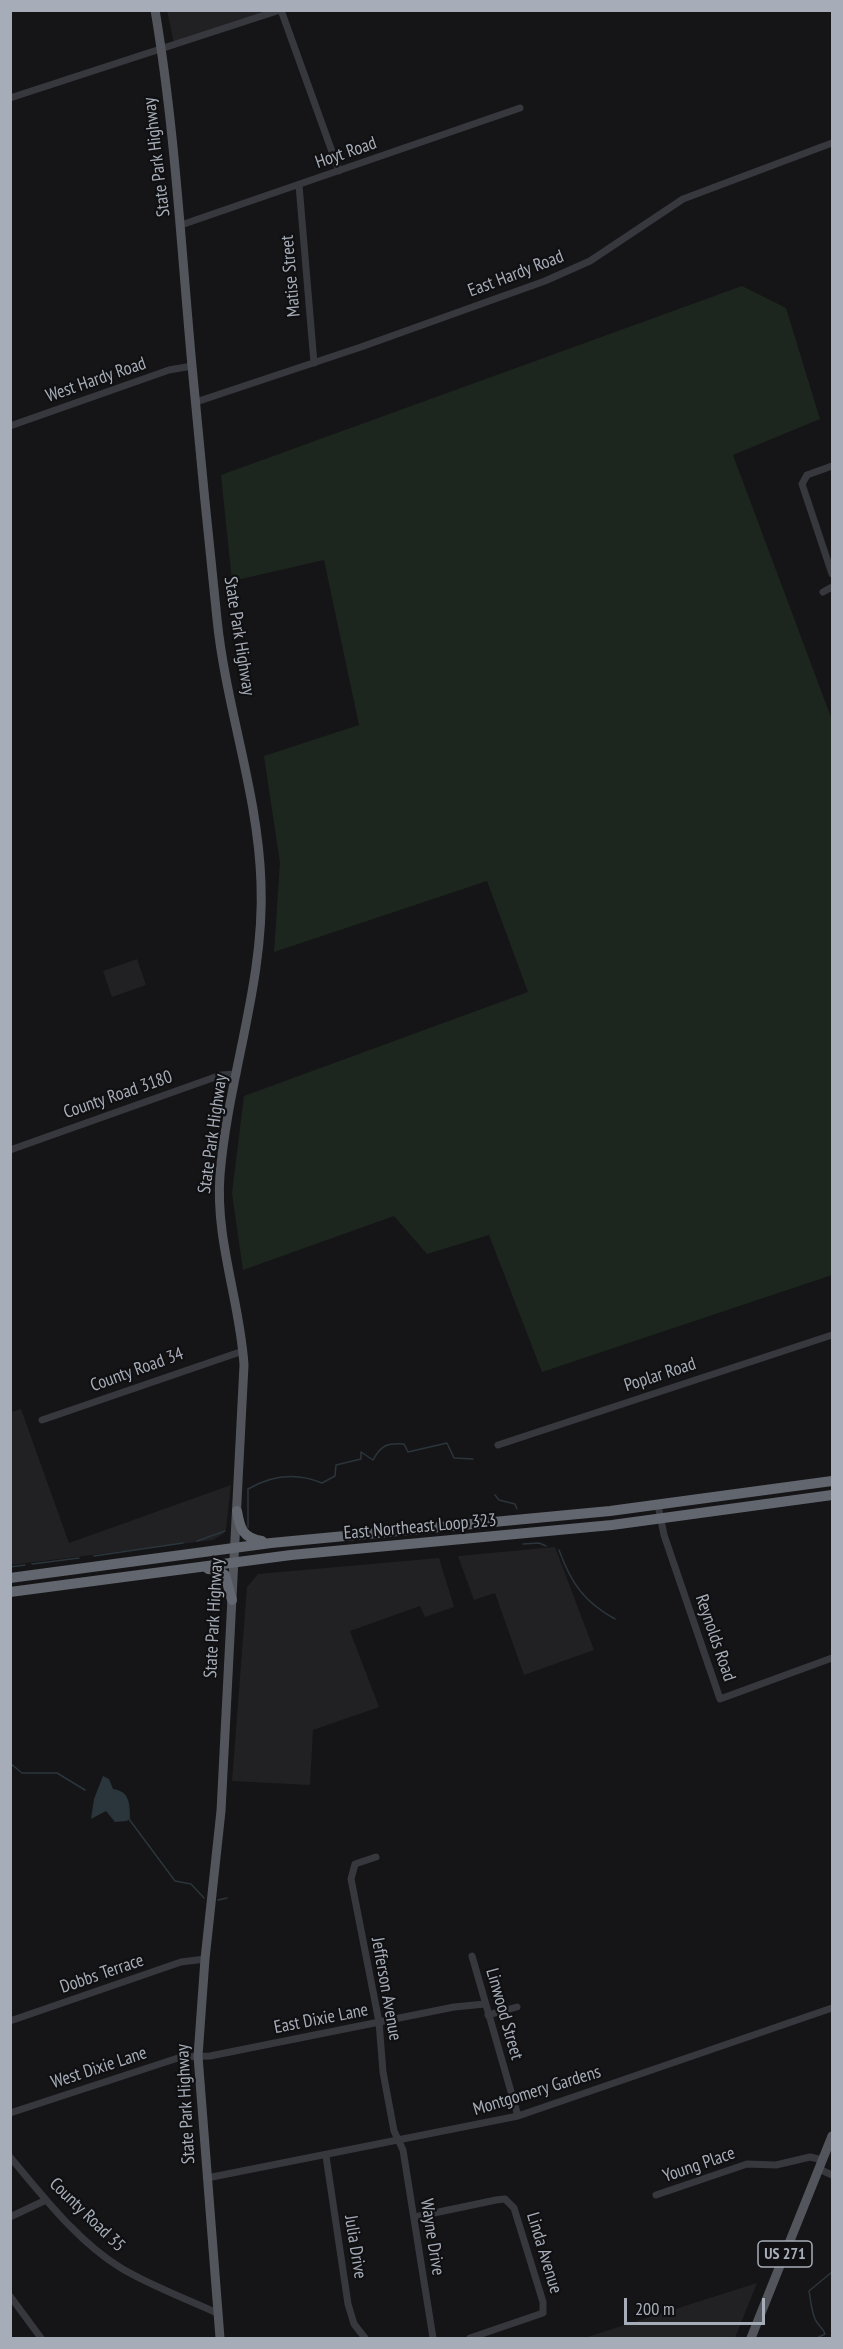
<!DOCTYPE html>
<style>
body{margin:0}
#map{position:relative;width:843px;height:2349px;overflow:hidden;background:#151517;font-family:"PT Sans Narrow",sans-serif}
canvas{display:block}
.frame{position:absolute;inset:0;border:12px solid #a6adb8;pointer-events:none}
.scale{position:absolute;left:624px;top:2298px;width:141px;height:27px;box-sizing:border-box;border:3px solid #a6adb8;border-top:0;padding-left:8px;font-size:18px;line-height:21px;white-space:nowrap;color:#a6adb8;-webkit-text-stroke:4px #101012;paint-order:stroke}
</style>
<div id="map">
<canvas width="843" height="2349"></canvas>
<div class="frame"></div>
<div class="scale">200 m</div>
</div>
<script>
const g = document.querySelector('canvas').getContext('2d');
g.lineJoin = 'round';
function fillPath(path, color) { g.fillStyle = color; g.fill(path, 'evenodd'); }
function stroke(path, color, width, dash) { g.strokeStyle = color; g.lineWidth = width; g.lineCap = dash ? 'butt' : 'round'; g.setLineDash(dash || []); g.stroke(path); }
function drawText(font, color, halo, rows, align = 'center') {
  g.font = font + ' "PT Sans Narrow",sans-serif'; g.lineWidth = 4.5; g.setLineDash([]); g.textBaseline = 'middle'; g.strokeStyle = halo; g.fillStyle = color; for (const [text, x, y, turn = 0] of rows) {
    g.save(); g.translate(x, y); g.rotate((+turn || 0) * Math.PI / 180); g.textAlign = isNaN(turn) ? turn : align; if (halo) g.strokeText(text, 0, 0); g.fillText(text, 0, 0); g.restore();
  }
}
fillPath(new Path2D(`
 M167 10 271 11 174 44Z
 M137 959 146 985 112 997 103 971Z
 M21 1409 69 1543 231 1485 226 1529 223 1534 213 1540 11 1565V1412Z
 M555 1547 594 1650 524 1675 495 1593 474 1600 458 1556Z
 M439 1558 454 1607 425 1617 420 1606 350 1631 379 1707 313 1730 310 1785 232 1781 247 1587 258 1574Z
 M757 2283 735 2338H584Z`), '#212124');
fillPath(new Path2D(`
 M742 286 786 308 820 419 733 455 832 720V1275L542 1372 489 1235 427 1254 394 1216 243 1270 232 1193 244 1096 528 992 487 881 274 952 280 863 264 756 359 725 324 560 232 581 221 475Z`), '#1d261e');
fillPath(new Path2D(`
 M103 1776 109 1779 113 1789C129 1791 130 1803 130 1818L127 1821 115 1822 106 1811 91 1819 94 1799Z`), '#2b353c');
stroke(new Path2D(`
 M495 1495 499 1500 515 1504 517 1509
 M248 1527V1489C272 1475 296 1472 322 1483L335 1476 336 1465 361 1459V1452L373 1460C381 1445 387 1443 404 1444L408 1452 447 1443 454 1458 473 1459
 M197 1541 225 1531
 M523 1544 539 1543 546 1546
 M559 1550C571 1583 584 1602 615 1619
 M94 1556 183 1543
 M32 1564 79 1558
 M10 1567 25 1565
 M10 1763 22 1773H57L85 1790
 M129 1819 175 1881 191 1884 204 1898
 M218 1900 227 1898
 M817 2338 825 2334C823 2328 819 2326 816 2321 811 2311 811 2301 809 2291L832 2272`), '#2b353c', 1.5);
stroke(new Path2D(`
 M281 10 339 171
 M10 98 280 10
 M299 185 314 363
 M181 225 520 108
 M196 402 361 347 545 281 590 261 683 199 832 143
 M10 426 169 370 192 366
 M832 466 807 475 802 484 832 574
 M823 592 832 587
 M10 1150 221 1075 237 1074
 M42 1420 243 1351
 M498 1445 832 1335
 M658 1505 664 1535 720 1699 832 1658
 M376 1857 355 1864 351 1879 379 2022 383 2072 394 2131 403 2150 433 2338
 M472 1956 518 2116
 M488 2015 517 2007
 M10 2021 181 1962 205 1959
 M10 2113 181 2057 210 2056 454 2007 485 2004
 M326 2156 348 2304 354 2324 365 2338
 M10 2157C43 2196 77 2241 121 2268 151 2286 185 2298 217 2313
 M819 2169 832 2175
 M207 2178 518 2116 832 2008
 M656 2195 747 2164 776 2165 810 2157 823 2160
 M10 2217 46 2200
 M415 2217 496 2200 505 2199 514 2208 543 2302V2313L470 2338
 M10 2296 41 2338`), '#36383d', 7);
stroke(new Path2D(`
 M155 10C175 128 181 247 192 366 200 450 208 535 217 619 226 708 258 792 261 883 265 982 228 1077 220 1175 215 1240 240 1301 244 1365L221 1811 205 1959 198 2056 220 2338
 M751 2338 832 2136`), '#52555c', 9);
stroke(new Path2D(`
 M237 1511C240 1529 243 1538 262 1541
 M208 1569 217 1570 225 1575 232 1600
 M10 1578 271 1543 610 1511 832 1481
 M10 1592 291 1555 612 1525 832 1495`), '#62666e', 10);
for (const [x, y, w] of [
 [785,2254,54]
]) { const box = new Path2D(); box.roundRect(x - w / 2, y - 13, w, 26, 4.5); g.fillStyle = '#101012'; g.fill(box); stroke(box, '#a6adb8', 1.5); }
drawText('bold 16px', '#a6adb8', null, [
 ["US 271",785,2254]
]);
drawText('18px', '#a6adb8', '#101012', [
 ["Hoyt Road",346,153,-19],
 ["State Park Highway",157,157,-97],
 ["East Hardy Road",516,274,-21],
 ["Matise Street",291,276,-95],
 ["West Hardy Road",96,380,-19],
 ["State Park Highway",239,636,81],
 ["County Road 3180",118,1095,-19],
 ["State Park Highway",213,1134,-82],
 ["County Road 34",137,1370,-20],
 ["Poplar Road",660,1375,-18],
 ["East Northeast Loop 323",420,1527,-5],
 ["State Park Highway",214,1618,-87],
 ["Reynolds Road",715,1638,71],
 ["Dobbs Terrace",102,1974,-19],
 ["Jefferson Avenue",386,1989,80],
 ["Linwood Street",504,2014,74],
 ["East Dixie Lane",321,2019,-11],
 ["West Dixie Lane",99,2068,-18],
 ["Montgomery Gardens",537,2091,-17],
 ["State Park Highway",186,2104,-93],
 ["Young Place",699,2165,-19],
 ["County Road 35",87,2215,44],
 ["Wayne Drive",432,2237,81],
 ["Julia Drive",355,2247,81],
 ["Linda Avenue",544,2253,73]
]);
</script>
